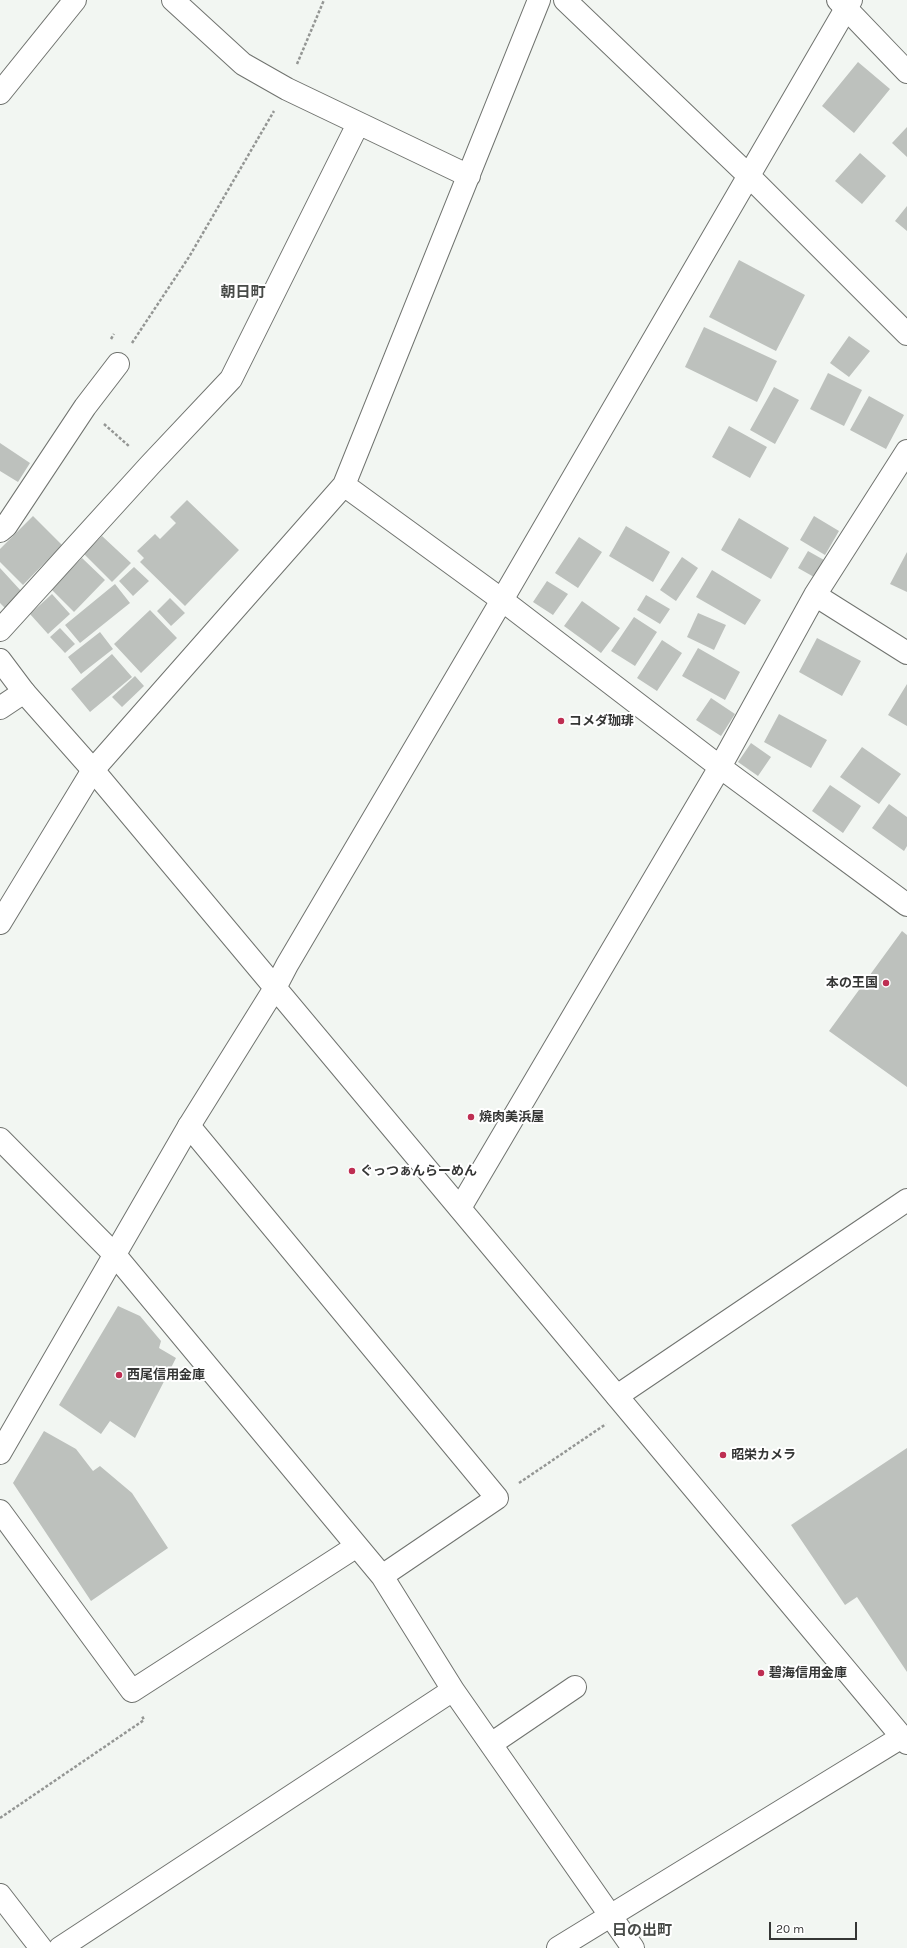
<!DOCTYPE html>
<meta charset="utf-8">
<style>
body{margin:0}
#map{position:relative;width:907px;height:1948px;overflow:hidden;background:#f2f6f2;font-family:Karla,sans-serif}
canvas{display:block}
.scale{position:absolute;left:769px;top:1922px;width:88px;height:18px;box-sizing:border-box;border:2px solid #353635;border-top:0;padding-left:5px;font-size:12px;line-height:14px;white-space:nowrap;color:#353635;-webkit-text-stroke:3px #fff;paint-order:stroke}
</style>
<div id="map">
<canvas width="907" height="1948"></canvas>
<div class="scale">20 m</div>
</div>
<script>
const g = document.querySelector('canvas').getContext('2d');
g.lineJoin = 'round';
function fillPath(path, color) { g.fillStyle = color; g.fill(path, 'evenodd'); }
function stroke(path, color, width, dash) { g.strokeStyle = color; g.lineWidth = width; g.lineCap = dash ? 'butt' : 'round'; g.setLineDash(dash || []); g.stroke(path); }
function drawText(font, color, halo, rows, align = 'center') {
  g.font = font + ' Karla,"Noto Sans JP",sans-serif'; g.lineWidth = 4; g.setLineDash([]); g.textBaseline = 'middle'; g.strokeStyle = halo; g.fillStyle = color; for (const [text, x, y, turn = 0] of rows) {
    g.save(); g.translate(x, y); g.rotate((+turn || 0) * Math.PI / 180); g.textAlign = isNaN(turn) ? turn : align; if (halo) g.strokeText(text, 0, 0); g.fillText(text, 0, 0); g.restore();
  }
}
fillPath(new Path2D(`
 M858 62 890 89 854 133 822 106Z
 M907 127V157L892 143Z
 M860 153 886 176 862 204 835 181Z
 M907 206V231L895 221Z
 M739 260 805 295 776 351 709 317Z
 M704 327 777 361 757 402 685 367Z
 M849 336 870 351 849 377 830 363Z
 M828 373 862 390 844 426 810 409Z
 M774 387 799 400 775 444 750 430Z
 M869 396 904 415 886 449 850 430Z
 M729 426 767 447 750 478 712 457Z
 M0 443 30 463 18 482 0 471Z
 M187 500 239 550 185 606 140 562 144 558 137 551 155 534 160 539 176 523 170 517Z
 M33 516 62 545 23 585 0 562V549Z
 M814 516 839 531 825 555 800 540Z
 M739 518 789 548 771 579 721 550Z
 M626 526 670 552 653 582 609 556Z
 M102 536 131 563 112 582 84 554Z
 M579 537 602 552 578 588 555 573Z
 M808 551 824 560 814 577 798 568Z
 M907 552V592L890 584Z
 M682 557 698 568 676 601 660 590Z
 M82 558 105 580 74 612 51 589Z
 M134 567 149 581 133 596 119 581Z
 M0 568 22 592 5 608 0 603Z
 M712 570 761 600 745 625 696 597Z
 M547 581 568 594 553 615 533 602Z
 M115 584 130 603 80 643 65 625Z
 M52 594 70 614 48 634 30 614Z
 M646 595 670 609 660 624 637 610Z
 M170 598 185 613 171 626 157 611Z
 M582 601 620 628 601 653 564 626Z
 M150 610 177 638 141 673 114 644Z
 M698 613 726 625 714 650 687 637Z
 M634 617 657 632 635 666 611 651Z
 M60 628 75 644 65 653 50 637Z
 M100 632 113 649 81 674 68 657Z
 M817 638 861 661 842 696 799 672Z
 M662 640 682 653 657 691 637 678Z
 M698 648 740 672 725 700 682 676Z
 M112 654 132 677 90 712 71 689Z
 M135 676 144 686 122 707 112 697Z
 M907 684V726L888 715Z
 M711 698 735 714 721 736 696 720Z
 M779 714 827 740 811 768 764 742Z
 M751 743 771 757 758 776 738 762Z
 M862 747 901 774 879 804 840 777Z
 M830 785 861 806 843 833 812 811Z
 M889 804 907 817V846L904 851 872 828Z
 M902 931 907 935V1087L829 1031Z
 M118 1306 140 1316 161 1341 159 1348 176 1358 135 1438 110 1421 101 1434 59 1405Z
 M44 1431 76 1449 93 1471 100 1466 132 1493 168 1548 91 1601 13 1483Z
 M907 1448V1672L857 1597 845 1605 791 1525Z`), '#bdc1bd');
const street = new Path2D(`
 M173 0 243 64 287 89 469 176
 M838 0 907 72
 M0 93 75 0
 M344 485 502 600 720 767 907 905
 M0 531 6 526 85 407 118 364
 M815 595 907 653
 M0 630 150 465 231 379 358 124
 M0 708 24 692
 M0 923 93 770 344 485 539 0
 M189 1126 497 1498 382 1576
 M0 1139 115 1255 382 1576 453 1690 633 1948
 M460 1208 720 767 815 595 907 451
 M617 1396 907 1200
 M0 1511 132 1691 357 1546
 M491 1744 575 1687
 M0 1895 41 1948
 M60 1948 453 1690`);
const secondary = new Path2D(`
 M565 0 749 176 907 334
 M0 660 24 692 93 770 907 1743
 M0 1453 189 1126 275 988 287 965 502 600 851 0
 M558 1948 902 1737`);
stroke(street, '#70736f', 24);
stroke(secondary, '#70736f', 24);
stroke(new Path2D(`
 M297 64 324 0
 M111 339 114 334
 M132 343 189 257 274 111
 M104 424 130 447
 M519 1483 606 1424
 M0 1818 144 1720 142 1716`), '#949694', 2.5, [3, 2]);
stroke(street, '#fff', 22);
stroke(secondary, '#fff', 22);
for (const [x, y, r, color] of [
 [561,721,4,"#be2e52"],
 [886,983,4,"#be2e52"],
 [471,1117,4,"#be2e52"],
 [352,1171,4,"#be2e52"],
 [119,1375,4,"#be2e52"],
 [723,1455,4,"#be2e52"],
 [761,1673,4,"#be2e52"]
]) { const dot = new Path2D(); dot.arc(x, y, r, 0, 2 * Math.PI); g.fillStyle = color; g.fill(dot); stroke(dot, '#fff', 1.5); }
drawText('bold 13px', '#353635', '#fff', [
 ["コメダ珈琲",569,721],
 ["本の王国",878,983,"right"],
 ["焼肉美浜屋",479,1117],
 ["ぐっつぁんらーめん",360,1171],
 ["西尾信用金庫",127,1375],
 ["昭栄カメラ",731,1455],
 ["碧海信用金庫",769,1673]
], 'left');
drawText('bold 15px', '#484b48', '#fff', [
 ["朝日町",243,293],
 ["日の出町",642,1931]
]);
</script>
